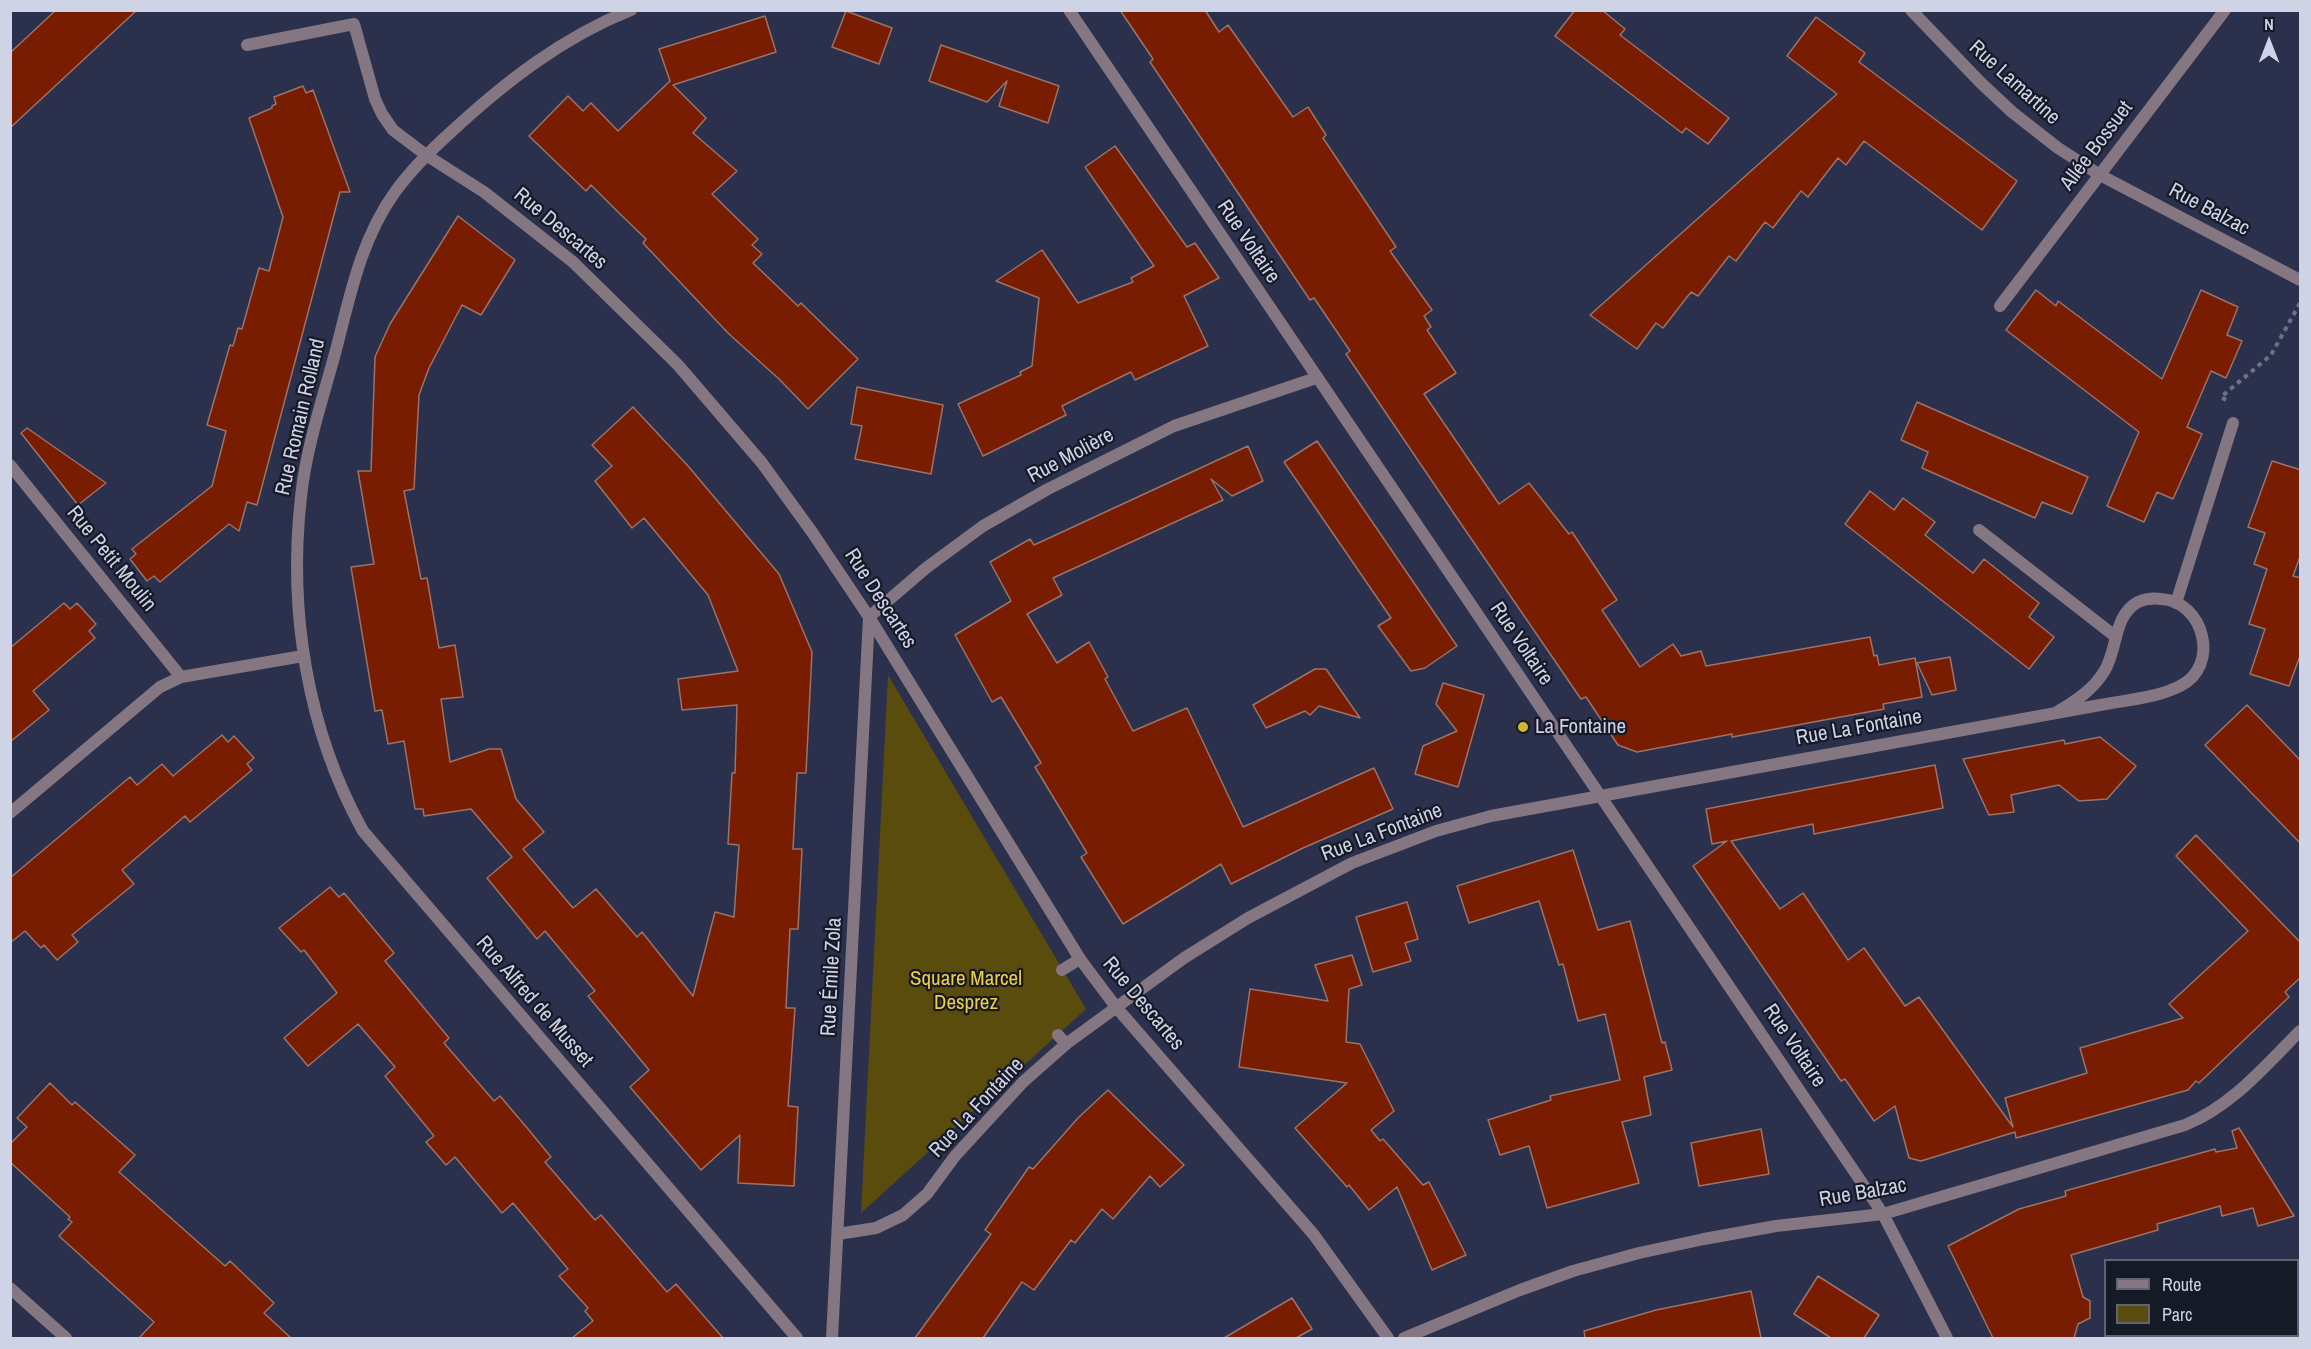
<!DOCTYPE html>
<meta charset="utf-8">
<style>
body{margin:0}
#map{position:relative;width:2311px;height:1349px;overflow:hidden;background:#2b304d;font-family:"Archivo Narrow",sans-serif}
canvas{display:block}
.frame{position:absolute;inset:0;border:12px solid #cfd3e6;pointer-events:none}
.legend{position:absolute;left:2104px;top:1259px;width:195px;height:78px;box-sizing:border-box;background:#161926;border:2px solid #606373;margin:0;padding:8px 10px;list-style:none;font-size:18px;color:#cfd3e6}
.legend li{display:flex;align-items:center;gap:12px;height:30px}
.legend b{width:30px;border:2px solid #606373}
.north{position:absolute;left:2239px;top:12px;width:60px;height:60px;-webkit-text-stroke:4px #161926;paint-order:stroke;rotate:0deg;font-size:16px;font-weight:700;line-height:24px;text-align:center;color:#cfd3e6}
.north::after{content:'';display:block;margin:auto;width:21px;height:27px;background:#cfd3e6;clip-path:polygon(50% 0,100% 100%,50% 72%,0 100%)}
</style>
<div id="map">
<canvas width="2311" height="1349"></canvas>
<div class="frame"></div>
<ul class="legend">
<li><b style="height:8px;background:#857782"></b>Route</li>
<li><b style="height:16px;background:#5a4c0d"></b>Parc</li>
</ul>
<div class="north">N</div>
</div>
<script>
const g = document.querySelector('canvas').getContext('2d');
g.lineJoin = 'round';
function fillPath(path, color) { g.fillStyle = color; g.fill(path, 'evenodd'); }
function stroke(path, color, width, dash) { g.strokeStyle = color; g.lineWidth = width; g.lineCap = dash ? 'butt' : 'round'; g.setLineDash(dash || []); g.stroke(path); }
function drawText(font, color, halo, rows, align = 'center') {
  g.font = font + ' "Archivo Narrow",sans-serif'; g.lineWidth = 4.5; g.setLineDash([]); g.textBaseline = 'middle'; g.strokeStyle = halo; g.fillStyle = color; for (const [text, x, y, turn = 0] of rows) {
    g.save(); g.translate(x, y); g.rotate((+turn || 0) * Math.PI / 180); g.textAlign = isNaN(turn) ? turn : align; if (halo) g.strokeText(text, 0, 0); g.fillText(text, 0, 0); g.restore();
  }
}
fillPath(new Path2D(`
 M888 675 1086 1009 861 1213Z`), '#5a4c0d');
const building = new Path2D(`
 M56 10H137L10 128V53Z
 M1120 10H1205L1219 32 1228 25 1293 117 1308 107 1326 135 1323 138 1396 247 1390 251 1432 310 1424 316 1431 327 1427 330 1456 373 1424 394 1499 504 1529 483 1569 534 1572 532 1617 600 1602 610 1640 667 1673 644 1681 656 1701 651 1706 666 1870 637 1874 656 1877 655 1879 665 1915 658 1922 697 1883 704 1884 709 1732 737V734L1637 752 1618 745 1586 697 1581 699 1457 518 1346 354 1350 351 1314 298 1310 300 1150 62 1153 59Z
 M1575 10H1602L1625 29 1620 35 1729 118 1708 144 1686 128 1682 133 1555 36Z
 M846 11 892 28 879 64 832 47Z
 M765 16 776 52 673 85 706 118 693 133 737 171 712 194 758 239 752 245 762 254 753 263 798 306 801 303 858 359 808 409 779 379 729 334 643 243 646 239 619 213 591 185 586 191 529 136 568 96 583 111 591 103 618 131 670 81 659 49Z
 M1816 17 1865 53 1859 62 2017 181 1982 230 1864 141 1846 165 1838 158 1808 197 1801 191 1773 228 1765 222 1736 261 1729 256 1698 296 1691 292 1663 328 1656 323 1637 349 1590 315 1837 94 1787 56Z
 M941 45 1059 86 1048 123 999 106 1007 81 987 102 929 81Z
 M303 86 306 93 313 90 350 192H340L257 505 247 502 239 531 229 524 160 582 154 576 147 581 130 559 136 554 132 549 212 486 226 431 207 425 230 345 233 346 238 328 242 329 259 268 269 271 283 217 249 118 272 108V106L276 104 274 97Z
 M1115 146 1187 247 1195 243 1219 278 1184 296 1208 346 1135 380 1131 372 1096 389 1062 406 1066 415 983 456 958 404 1021 375 1020 372 1032 366 1039 298 996 281 1042 250 1078 303 1133 282 1131 278 1154 266 1085 167Z
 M458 216 515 260 481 315 462 305 429 368 419 395 414 489 404 491 421 579 427 578 439 648 455 645 463 697 441 699 450 762 489 749H501L516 799 544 832 523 849 573 908 596 889 637 937 642 932 693 996 715 912 734 917 739 845 728 844 732 773H735L737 705 682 710 678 679 738 671 708 595 644 518 632 528 595 481 612 466 592 445 633 407 688 466 779 574 812 652 806 773H797L793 849H802L798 929H790L786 1008H795L788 1106 798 1107 794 1186 738 1183 740 1135 701 1170 630 1087 649 1070 588 996 595 991 545 931 537 939 487 878 512 857 471 809 424 816 423 809H415L404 741 388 744 382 710 375 711 351 567 374 564 358 471H371L375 357 390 324Z
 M2036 290 2056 306 2058 301 2162 379 2201 290 2238 307 2227 335 2242 341 2226 378 2211 371 2187 427 2202 434 2173 499 2157 492 2144 522 2107 506 2139 432 2006 330Z
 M857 387 943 405 931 474 855 459 862 426 851 424Z
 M1917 402 2088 477 2072 514 2042 502 2035 518 1922 468 1928 452 1901 440Z
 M27 428 106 483 78 505 21 433Z
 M1317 441 1457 646 1425 668 1411 671 1378 626 1391 618 1284 462Z
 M1248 446 1263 481 1232 496 1211 479 1223 500 1053 578 1062 595 1027 614 1057 663 1089 642 1108 677 1105 679 1133 731 1187 708 1243 827 1374 768 1393 809 1303 848 1231 884 1221 864 1123 924 1081 857 1087 853 1035 767 1041 763 1001 697 992 702 955 635 1011 601 990 562 1030 539 1034 545Z
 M2272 461 2301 470V554L2293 576 2301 578V653L2289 686 2250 674 2265 629 2249 624 2267 569 2254 564 2265 533 2248 527Z
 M1870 491 1894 510 1903 498 1935 522 1925 535 1973 573 1984 559 2039 603 2029 617 2054 637 2029 669 1845 524Z
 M64 603 70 609 77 603 96 624 89 631 95 638 33 691 49 710 10 742V648Z
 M1950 657 1956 690 1932 695 1917 663Z
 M1315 669H1326L1360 718 1319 706 1310 715 1305 711 1266 728 1253 705Z
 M1443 683 1484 695 1458 787 1415 774 1423 746 1457 731 1436 704Z
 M2247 705 2301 761V844L2205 745Z
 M222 735 228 742 234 736 254 758 247 764 252 770 190 822 185 816 122 870 134 884 72 935 78 942 57 960 44 945 41 948 25 931 10 943V878L130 777 137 785 162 764 173 776Z
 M2100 737 2136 766 2107 799 2079 801 2059 785 2011 795 2014 812 1989 815 1963 759 2064 740 2065 744Z
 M1935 765 1943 808 1814 834 1813 824 1731 841 1780 909 1803 893 1848 960 1864 948 1905 1006 1919 997 2013 1127 2005 1098 2087 1073 2080 1048 2183 1018 2169 1004 2248 931 2176 856 2196 835 2301 943V977L2285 992 2289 997 2199 1083 2196 1081 2188 1090 2016 1138 2015 1132 1921 1161 1909 1158 1895 1106 1874 1121 1845 1079 1841 1081 1693 866 1727 841 1712 844 1706 809Z
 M1573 850 1598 930 1630 921 1662 1043 1665 1042 1672 1070 1644 1077 1651 1115 1622 1122 1639 1183 1547 1208 1529 1146 1500 1155 1488 1120 1551 1100 1550 1096 1620 1080 1605 1014 1578 1021 1563 964 1559 965 1539 901 1469 923 1457 886Z
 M330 887 339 897 344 893 394 953 385 961 449 1038 444 1043 494 1101 500 1096 528 1129 551 1157 545 1162 595 1220 601 1215 667 1292 676 1284 723 1338H572L593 1321 585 1311 588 1308 559 1276 568 1269 513 1203 502 1213 455 1157 446 1165 426 1142 434 1136 385 1076 395 1067 358 1024 308 1066 284 1038 337 993 304 950 301 952 279 928Z
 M1407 902 1418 939 1405 943 1411 961 1373 972 1356 917Z
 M1352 955 1362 985 1349 989 1346 1042 1360 1044 1394 1111 1371 1130 1380 1141 1383 1139 1423 1185 1429 1182 1466 1255 1432 1270 1397 1187 1369 1210 1349 1185 1347 1187 1295 1128 1347 1083 1239 1067 1250 989 1328 1001 1315 965Z
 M50 1083 72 1105 75 1102 135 1155 119 1172 225 1266 230 1261 274 1303 264 1313 291 1338H139L154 1322 59 1236 72 1222 68 1219 70 1217 10 1162V1144L27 1127 17 1118Z
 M1108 1090 1184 1165 1160 1187 1150 1176 1113 1219 1102 1209 1075 1243 1071 1240 1034 1290 1022 1282 983 1338H915L991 1234 985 1230 1029 1167 1033 1169 1078 1118Z
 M2239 1128 2294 1216 2258 1226 2253 1208 2222 1216 2220 1206 2157 1224 2158 1230 2071 1255 2083 1297 2090 1301V1318L2078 1324 2074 1338H1993L1948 1246 2019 1209 2066 1196 2065 1191 2215 1149 2216 1152 2237 1148 2232 1131Z
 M1761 1129 1769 1174 1699 1186 1691 1143Z
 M1818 1276 1879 1315 1864 1338H1831L1794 1314Z
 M1751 1291 1761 1338H1585L1584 1331 1656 1310Z
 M1292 1298 1312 1329 1296 1338H1224Z`);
fillPath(building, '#791d02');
stroke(building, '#9a7369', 1.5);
stroke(new Path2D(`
 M2226 400 2221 397 2271 355 2300 303`), '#6d728b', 4, [4.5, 4.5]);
stroke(new Path2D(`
 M1979 530 2116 637
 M2176 603 2233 423`), '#857782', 12);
stroke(new Path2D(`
 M1062 970 1080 959
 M1058 1035 1066 1044`), '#857782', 12);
stroke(new Path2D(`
 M631 10C563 37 505 82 451 132 431 150 411 170 395 192 361 239 350 296 336 350 323 398 306 448 301 497 288 611 307 730 363 831L797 1338
 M1911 10 1980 82 2012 112 2058 148 2100 175 2300 280
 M247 45 354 24 375 99 382 114 393 130 426 155 484 192 573 262 678 365 762 463 812 532 869 617 1080 959 1116 1007 1314 1235 1388 1338
 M2000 306 2225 10
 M10 465 181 677
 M10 813 160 687 181 677 303 656
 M838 1234 876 1228 903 1215 927 1194 955 1156 1023 1082 1066 1044 1184 958 1248 918 1352 863 1436 831 1491 816 2100 705C2126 700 2157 698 2180 686 2221 666 2204 601 2161 599 2153 598 2145 599 2138 602 2113 616 2118 648 2105 670 2094 689 2076 701 2057 712
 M832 1338 869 617 926 568 983 526 1048 489 1174 426 1316 378
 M1404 1338 1520 1290 1573 1271 1639 1253 1704 1239 1776 1226 1883 1214 2185 1125C2232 1106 2265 1066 2300 1031`), '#857782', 12);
stroke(new Path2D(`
 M1069 10 1883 1214 1947 1338
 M10 1288 66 1338`), '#857782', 12);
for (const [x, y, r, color] of [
 [1523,727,6,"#d4b635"]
]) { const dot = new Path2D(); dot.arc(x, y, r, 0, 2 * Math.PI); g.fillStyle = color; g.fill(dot); stroke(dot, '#161926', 2); }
drawText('21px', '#cfd3e6', '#161926', [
 ["Rue Lamartine",2014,83,42],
 ["Allée Bossuet",2097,146,-53],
 ["Rue Balzac",2209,210,28],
 ["Rue Descartes",560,229,40],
 ["Rue Voltaire",1248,242,56],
 ["Rue Romain Rolland",301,417,-77],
 ["Rue Molière",1071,456,-28],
 ["Rue Petit Moulin",111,559,51],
 ["Rue Descartes",880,599,57],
 ["Rue Voltaire",1521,644,56],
 ["Rue La Fontaine",1859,728,-10],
 ["Rue La Fontaine",1382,833,-21],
 ["Rue Émile Zola",832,977,-87],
 ["Rue Alfred de Musset",534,1002,49],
 ["Rue Descartes",1143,1004,50],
 ["Rue Voltaire",1794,1046,56],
 ["Rue La Fontaine",977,1108,-47],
 ["Rue Balzac",1863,1193,-10]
]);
drawText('21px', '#cfd3e6', '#161926', [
 ["La Fontaine",1535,727]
], 'left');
drawText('21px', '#efce43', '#161926', [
 ["Square Marcel",966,979],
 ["Desprez",966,1003]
]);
</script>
